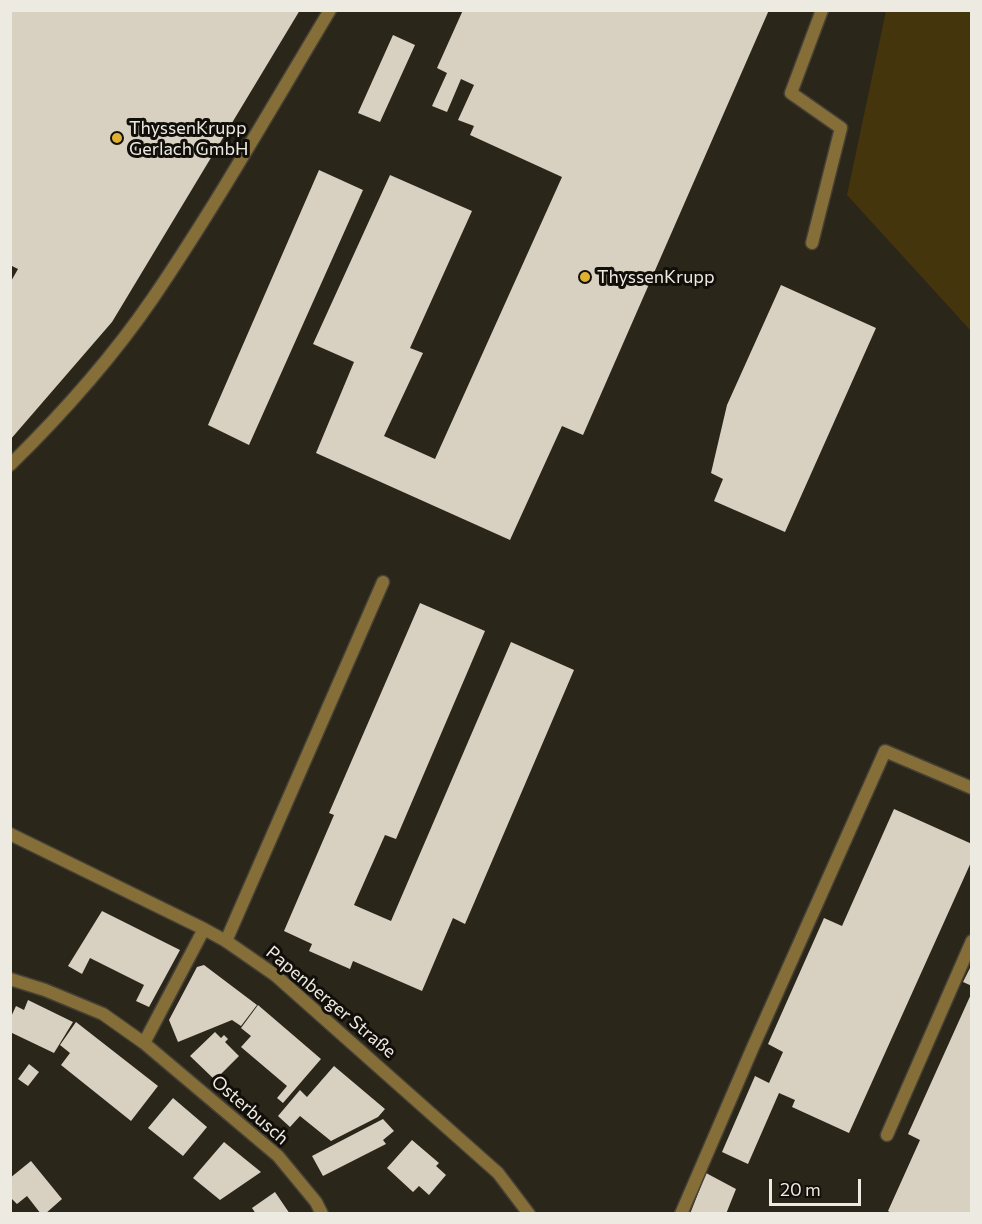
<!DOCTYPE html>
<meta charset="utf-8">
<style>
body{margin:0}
#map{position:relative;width:982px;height:1224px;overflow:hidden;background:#2b261a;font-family:Commissioner,sans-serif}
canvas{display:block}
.frame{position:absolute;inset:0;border:12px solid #edeae2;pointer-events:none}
.scale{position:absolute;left:769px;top:1179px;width:92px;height:27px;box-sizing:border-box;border:3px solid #edeae2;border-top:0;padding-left:8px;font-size:18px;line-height:21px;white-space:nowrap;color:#edeae2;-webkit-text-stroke:4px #120f0a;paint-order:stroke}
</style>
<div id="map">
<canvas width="982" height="1224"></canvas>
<div class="frame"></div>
<div class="scale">20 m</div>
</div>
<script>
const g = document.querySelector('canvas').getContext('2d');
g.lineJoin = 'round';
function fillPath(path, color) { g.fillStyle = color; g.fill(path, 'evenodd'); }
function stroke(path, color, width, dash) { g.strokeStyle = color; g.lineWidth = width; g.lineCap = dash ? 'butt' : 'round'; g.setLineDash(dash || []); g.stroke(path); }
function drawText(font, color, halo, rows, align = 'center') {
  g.font = font + ' Commissioner,sans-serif'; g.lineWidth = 6; g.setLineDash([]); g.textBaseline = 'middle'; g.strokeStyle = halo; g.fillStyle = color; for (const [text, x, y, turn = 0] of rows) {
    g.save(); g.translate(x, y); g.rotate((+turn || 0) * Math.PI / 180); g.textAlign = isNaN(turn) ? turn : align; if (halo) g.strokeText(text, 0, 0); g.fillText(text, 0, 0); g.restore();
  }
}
fillPath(new Path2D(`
 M886 11H971V331L847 195Z`), '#45350d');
fillPath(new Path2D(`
 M10 10H300L112 322 10 440V283L18 269 10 265Z
 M463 10H769L583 435 562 426 510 540 316 453 354 362 313 344 390 175 472 211 410 348 423 353 384 436 435 459 562 177 470 135 474 126 458 120 474 85 461 79 447 112 432 106 447 73 437 68Z
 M393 35 415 45 380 122 358 113Z
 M319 170 363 190 249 445 208 425Z
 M781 285 876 328 785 532 714 501 723 479 711 473 727 405Z
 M420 603 485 631 396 839 385 835 354 905 391 921 511 642 574 670 465 924 453 918 422 991 353 961 350 969 309 951 312 944 284 931 334 815 329 813Z
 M894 809 972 844V860L849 1133 792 1107 795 1100 779 1093 748 1164 722 1152 755 1076 769 1083 783 1052 768 1044 824 918 842 926Z
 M102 911 180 950 149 1007 136 1001 144 985 90 958 82 974 68 966Z
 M972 964V986L963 982Z
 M204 965 257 1005 241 1026 232 1020 178 1042 169 1020 197 967Z
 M972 992V1214H893L888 1211 920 1140 908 1134Z
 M28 1000 73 1022 54 1053 10 1032V1019L16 1006 24 1010Z
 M258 1005 321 1059 283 1103 277 1098 287 1086 241 1047 251 1036 241 1028Z
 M76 1022 158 1086 131 1121 61 1065 70 1053 60 1045Z
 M215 1032 221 1038 224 1035 228 1039 225 1042 239 1056 215 1080 190 1056Z
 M29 1064 39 1072 28 1086 18 1079Z
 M334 1066 385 1109 378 1117 331 1141 300 1116 290 1127 278 1116 300 1090 307 1097Z
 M173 1098 207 1127 183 1156 148 1128Z
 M383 1119 394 1131 383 1140 386 1144 323 1176 312 1156Z
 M412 1140 439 1163 436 1166 446 1175 429 1195 419 1186 413 1192 387 1168Z
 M224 1142 261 1172 220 1200 193 1178Z
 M31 1161 62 1199 45 1214H41L27 1196 17 1204 10 1197V1178Z
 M706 1173 736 1189 726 1214H690Z
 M275 1192 290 1214H256L252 1208Z`), '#d8d1c1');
const service = new Path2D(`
 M812 243 841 128 791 93 822 10
 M10 465C62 414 112 358 153 298 216 205 272 107 330 10
 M226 941 383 582
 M887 1135 972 941
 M681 1214 753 1047 885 751 972 788`);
const minor = new Path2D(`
 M10 834 204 929 226 941 275 975 498 1173 529 1214
 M10 979 45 990 103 1014 144 1043 278 1156 316 1202 322 1214
 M144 1043 204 929`);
stroke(service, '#464136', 15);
stroke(minor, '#464136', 15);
stroke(service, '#856e37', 12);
stroke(minor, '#856e37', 12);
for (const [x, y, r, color] of [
 [117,138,6,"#dfb133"],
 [585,277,6,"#dfb133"]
]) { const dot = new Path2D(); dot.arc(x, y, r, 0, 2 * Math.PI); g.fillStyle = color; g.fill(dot); stroke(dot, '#120f0a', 2); }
drawText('18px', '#edeae2', '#120f0a', [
 ["ThyssenKrupp",129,128],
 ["Gerlach GmbH",129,149],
 ["ThyssenKrupp",597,277]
], 'left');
drawText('18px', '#edeae2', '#120f0a', [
 ["Papenberger Straße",331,1002,40],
 ["Osterbusch",250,1110,41]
]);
</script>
